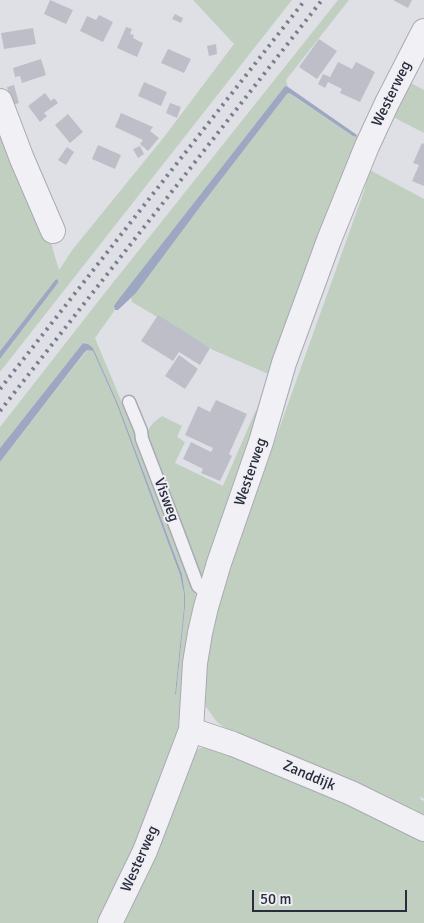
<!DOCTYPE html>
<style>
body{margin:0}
#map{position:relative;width:424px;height:923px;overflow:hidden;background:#dfe0e6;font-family:Signika,sans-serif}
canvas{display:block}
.scale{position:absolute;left:252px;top:890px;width:155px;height:22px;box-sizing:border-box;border:2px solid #2a2c3b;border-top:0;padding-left:6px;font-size:15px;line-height:18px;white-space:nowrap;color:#2a2c3b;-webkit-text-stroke:4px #eeeff4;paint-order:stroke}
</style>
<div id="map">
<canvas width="424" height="923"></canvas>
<div class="scale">50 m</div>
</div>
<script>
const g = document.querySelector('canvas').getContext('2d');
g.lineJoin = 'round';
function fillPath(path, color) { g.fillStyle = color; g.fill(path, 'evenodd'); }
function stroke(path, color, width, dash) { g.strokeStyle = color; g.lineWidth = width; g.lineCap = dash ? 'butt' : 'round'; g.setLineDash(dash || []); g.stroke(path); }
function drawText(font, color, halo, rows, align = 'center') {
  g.font = font + ' Signika,sans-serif'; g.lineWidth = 4; g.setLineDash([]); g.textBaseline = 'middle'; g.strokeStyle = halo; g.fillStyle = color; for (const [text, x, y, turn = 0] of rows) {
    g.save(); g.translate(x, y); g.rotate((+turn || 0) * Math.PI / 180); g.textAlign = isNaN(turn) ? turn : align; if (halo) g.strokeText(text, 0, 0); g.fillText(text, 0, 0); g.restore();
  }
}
fillPath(new Path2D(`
 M193 0H292L0 372V359L58 283V280L56 279 0 351V124L49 236 59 270 73 249 164 137 234 44Z
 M338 0H349L286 80 288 87 285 86 118 300 114 309 115 310 95 338C120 397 144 456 167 516 177 541 194 576 197 603L185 713 166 777 101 923H0V462L87 350 93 351 117 405 180 575 184 594V607L175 694 176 695 185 607V594L182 574 118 404 93 349 84 342 0 448V427L100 299Z
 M407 81 424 90V133L391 116Z
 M289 93 353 136 356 137 357 135 362 139 273 376 213 350 132 302 131 297 136 293 203 203 287 94Z
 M370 170 424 199V799L421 797 420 799 424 801V818L229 731 217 722 206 707 204 695V666L224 583 364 191Z
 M258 408 262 413 205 580 201 579 146 439C149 426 151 424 162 416L182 426 177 437 185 442 175 463 223 486 255 412Z
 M208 747H216L424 837V923H118L194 753 200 748Z`), '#c1cfc1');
fillPath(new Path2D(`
 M285 86 288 87 357 135 356 137 353 136 294 96 289 93 287 94 203 203 136 293 118 310H115L114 306 118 300Z
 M56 279 58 280V283L0 359V351Z
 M83 343 88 344 93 348 118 404 182 574 185 594V607L176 695 175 694 184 607V594L180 575 117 405 93 351 87 350 84 353 0 462V448Z`), '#9ea7c2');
fillPath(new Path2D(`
 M50 0 73 10 66 24 44 14Z
 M393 0H412L408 8Z
 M175 14 183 18 181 23 172 19Z
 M99 15 113 22 103 42 80 31 87 16 96 20Z
 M126 27 132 29 130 34 134 35 133 38 143 43 137 57 117 48Z
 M33 28 36 44 4 49 1 33Z
 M319 39 337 51 317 79 299 67Z
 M216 44 217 54 209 56 207 46Z
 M168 49 191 59 184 73 161 63Z
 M41 59 46 75 22 83 20 76 15 77 13 68Z
 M338 62 352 69 356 62 375 72 360 102 340 93 342 89 328 82 325 88 318 84 323 74 330 77Z
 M144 82 167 92 161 106 138 96Z
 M14 85 19 103 12 105 7 87Z
 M45 93 51 101 54 98 58 103 44 113 47 116 40 122 28 106Z
 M170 103 181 107 177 118 166 113Z
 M121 113 153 127 150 131 159 138 148 151 140 144 143 140 115 127Z
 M68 114 83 132 70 143 55 125Z
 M422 143 424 144V186L412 181 419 165 413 163Z
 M98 145 121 155 115 169 92 159Z
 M140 146 144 154 138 158 133 149Z
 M67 147 74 152 66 165 58 160Z
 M158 315 210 348 200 365 179 352 173 361 141 341Z
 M179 355 198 369 185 389 165 376Z
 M216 400 247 414 229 454 232 456 220 481 201 473 203 469 183 459 191 442 211 452 213 448 185 435 198 406 210 412Z`), '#bdbec8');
const service = new Path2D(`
 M129 402 141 431 142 439 177 530 198 586 203 590 210 593`);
const minor = new Path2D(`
 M0 101 22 159 53 231
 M191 730 233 744 351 793 424 829
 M110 923 145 851 158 817 191 730 195 663 200 633 206 607 219 563 261 442 284 363 329 240 367 146 387 103 424 31`);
stroke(service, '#a9aab3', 15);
stroke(minor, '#a9aab3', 26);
stroke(service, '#f1f1f5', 12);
stroke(minor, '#f1f1f5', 24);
stroke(new Path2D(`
 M0 389 305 0
 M0 411 322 0`), '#7a7d8e', 4, [2.5, 5]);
drawText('15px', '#2a2c3b', '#eeeff4', [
 ["Westerweg",392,94,-64],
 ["Westerweg",251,472,-71],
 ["Visweg",166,500,69],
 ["Zanddijk",309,776,23],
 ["Westerweg",140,859,-66]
]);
</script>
